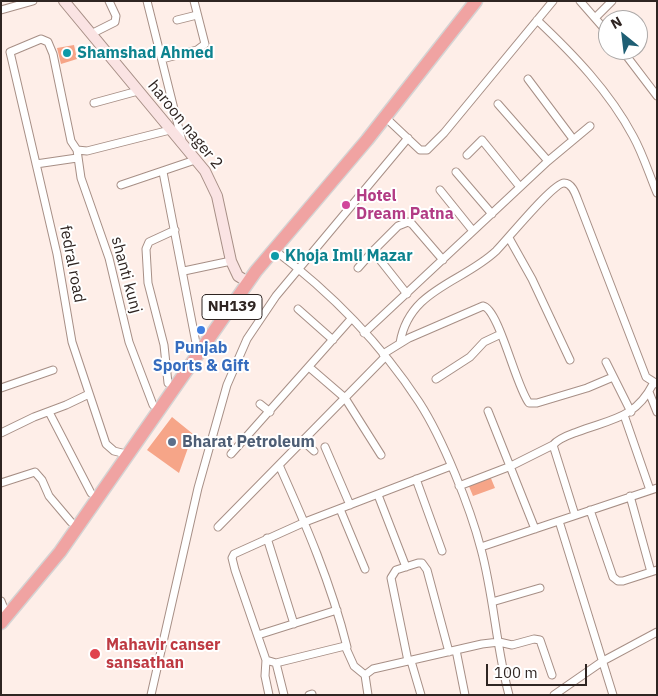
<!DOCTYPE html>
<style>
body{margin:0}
#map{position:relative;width:658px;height:696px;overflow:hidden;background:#feeee8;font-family:"IBM Plex Sans",sans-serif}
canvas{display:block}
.frame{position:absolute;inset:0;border:2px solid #2f2522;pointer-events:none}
.north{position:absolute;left:598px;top:10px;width:50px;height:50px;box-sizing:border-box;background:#fff;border:1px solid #aca8a7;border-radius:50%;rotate:331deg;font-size:14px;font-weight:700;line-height:20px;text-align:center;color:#2f2522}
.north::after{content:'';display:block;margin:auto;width:18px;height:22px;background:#1f5f74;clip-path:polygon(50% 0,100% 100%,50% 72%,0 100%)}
.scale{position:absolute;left:486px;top:664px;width:101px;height:22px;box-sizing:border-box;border:2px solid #2f2522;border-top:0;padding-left:6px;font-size:15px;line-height:18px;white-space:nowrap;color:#2f2522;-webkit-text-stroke:4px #fff;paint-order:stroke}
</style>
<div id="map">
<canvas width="658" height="696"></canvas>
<div class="frame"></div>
<div class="north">N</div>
<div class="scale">100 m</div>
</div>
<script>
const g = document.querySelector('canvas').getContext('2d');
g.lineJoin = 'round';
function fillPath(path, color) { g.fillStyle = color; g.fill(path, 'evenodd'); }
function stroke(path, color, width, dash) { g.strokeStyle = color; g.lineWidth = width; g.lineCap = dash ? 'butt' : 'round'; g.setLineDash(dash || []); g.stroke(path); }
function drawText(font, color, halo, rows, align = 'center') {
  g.font = font + ' "IBM Plex Sans",sans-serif'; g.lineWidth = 4; g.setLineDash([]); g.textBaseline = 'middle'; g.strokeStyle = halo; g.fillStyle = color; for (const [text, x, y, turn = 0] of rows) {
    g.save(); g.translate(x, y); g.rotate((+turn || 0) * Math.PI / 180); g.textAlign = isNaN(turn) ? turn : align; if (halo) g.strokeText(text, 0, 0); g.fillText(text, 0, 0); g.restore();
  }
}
fillPath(new Path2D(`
 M74 45 77 59 61 64 57 48Z
 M172 417 193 434 179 473 147 450Z
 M490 476 495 488 473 496 468 484Z`), '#f6a588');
const street = new Path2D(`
 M147 1 182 141
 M580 1 608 33
 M1 10 33 1
 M595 18 612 1
 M177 20 197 15
 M537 20C573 54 609 91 633 136 643 154 649 174 657 193
 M91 34 115 22 116 16 109 1
 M622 50 657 96
 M162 59 197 50 205 44 194 1
 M528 79 573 139
 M94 103 138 91
 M498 104 548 161
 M385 117 420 150H427L444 133 553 1
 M77 150 81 178 109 258 129 342 153 405
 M467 155 482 140 520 187
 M36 164 77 158
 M163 172 196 343
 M456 172 492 214
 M121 185 195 160
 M440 190 473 231
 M509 238 532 279 570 360
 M273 249C329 291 381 344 419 402 443 439 470 507 481 549 494 597 496 647 509 695
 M358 268 373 251
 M184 271 231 261
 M407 294 373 251 398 226 408 222 412 224 443 260
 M298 309 333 340
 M364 333 548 161 590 126
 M400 343C409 289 462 283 496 251 507 240 553 183 564 183 573 183 576 196 579 203L646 377 657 384
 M383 354 409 338 483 306C499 309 516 387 529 403H537L587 388 613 377
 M606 362 631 412
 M309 367 345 398 381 455
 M436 379 470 357 484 342 501 334
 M168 383 164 345 148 283 146 249 149 242 175 230
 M1 388 53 370
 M649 392 657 412
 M260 404 270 412
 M488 411 535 529
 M49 412 91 493
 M624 415 650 490
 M1 433 34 417 66 405 89 394
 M303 441 314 451
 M325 447 350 505
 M126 454 114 451 106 444 72 342 57 254 10 52 41 39 48 42 53 54 71 141 77 150 87 151 170 130
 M231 454 351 319
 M279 465C306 525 331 583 347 647
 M416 479 442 551
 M1 483 35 472 42 480 49 496 71 522
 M459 486 511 466 553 445
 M378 495 406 567
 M630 496 651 572
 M340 509 365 569
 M590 510 613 577 618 581H623L657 570
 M575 515 553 445C559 438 569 435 577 432 611 419 635 419 653 384
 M559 521 613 695
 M218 527 385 357
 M267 538 294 624
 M481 547 657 488
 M1 601 7 616
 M492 602 540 588
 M258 635 337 610
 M456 650 465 695
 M266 660 265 676 269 695
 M408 661 391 578 396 570 418 563H422L427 570 449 652
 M411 661 421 695
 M276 663 284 695
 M365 675 354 666 345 646 276 663 266 660 235 570 232 558 234 554 305 522 451 466
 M151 695 198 488 227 385 247 339 276 296 408 138
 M309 695 312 694
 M368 695 365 675 373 669 482 644 499 642 512 645 534 639 540 640 552 675
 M554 695 603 661 657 632`);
const secondary = new Path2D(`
 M64 1 205 171 217 196 231 261 238 276 248 282`);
const highway = new Path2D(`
 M1 623 60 552 256 271 367 140 476 1`);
stroke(street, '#a78f86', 9);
stroke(secondary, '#a78f86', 12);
stroke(highway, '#d5d3d3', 15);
stroke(street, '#fff', 7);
stroke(secondary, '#fae3e3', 10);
stroke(highway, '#f0a3a2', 12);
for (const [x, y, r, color] of [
 [67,53,5,"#0f9aa8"],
 [346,205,5,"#d1479c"],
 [275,256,5,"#0f9aa8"],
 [201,330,5,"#3f7fe0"],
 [172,442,5,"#5c6f8a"],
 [95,654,6,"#e0444e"]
]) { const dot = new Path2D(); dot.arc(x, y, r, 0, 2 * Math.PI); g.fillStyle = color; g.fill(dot); stroke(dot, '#fff', 2); }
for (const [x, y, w] of [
 [232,307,60]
]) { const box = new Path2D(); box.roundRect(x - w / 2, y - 12.5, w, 25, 4); g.fillStyle = '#fff'; g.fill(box); stroke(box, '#2f2522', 1); }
drawText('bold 15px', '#2f2522', null, [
 ["NH139",232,307]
]);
drawText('bold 16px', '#0d838f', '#fff', [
 ["Shamshad Ahmed",77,53],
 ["Khoja Imli Mazar",285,256]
], 'left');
drawText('16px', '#2f2522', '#fff', [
 ["haroon nager 2",185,125,51],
 ["fedral road",72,264,79],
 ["shanti kunj",126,275,75]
]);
drawText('bold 16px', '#b23c85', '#fff', [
 ["Hotel",356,196],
 ["Dream Patna",356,214]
], 'left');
drawText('bold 16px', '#366cbe', '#fff', [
 ["Punjab",201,348],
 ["Sports & Gift",201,366]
]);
drawText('bold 16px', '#4e5e75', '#fff', [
 ["Bharat Petroleum",182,442]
], 'left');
drawText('bold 16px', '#be3a42', '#fff', [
 ["Mahavir canser",106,645],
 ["sansathan",106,663]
], 'left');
</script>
